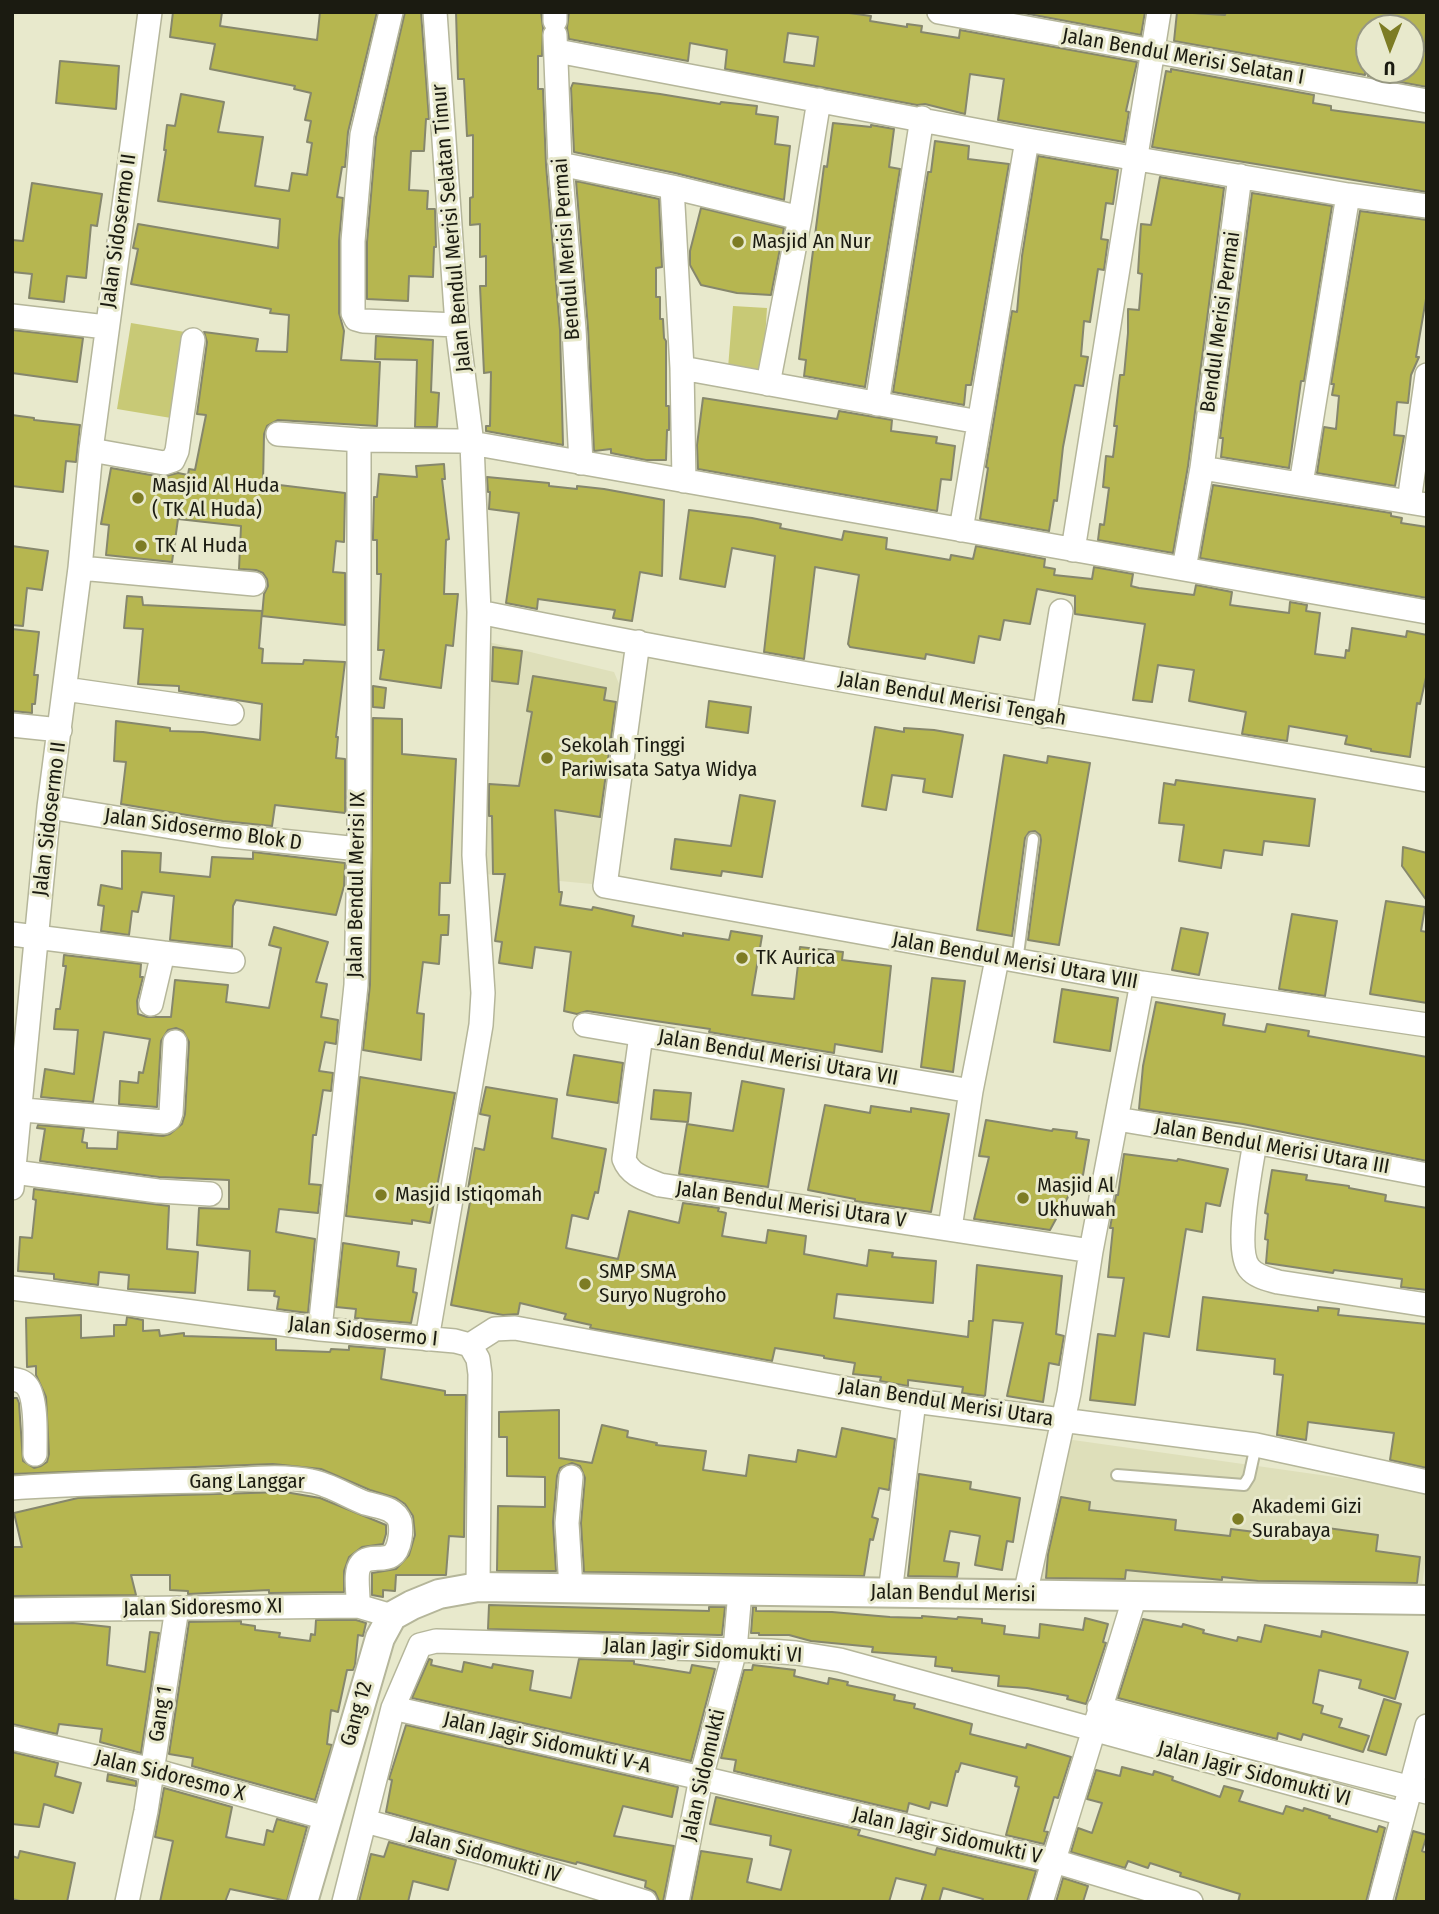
<!DOCTYPE html>
<style>
body{margin:0}
#map{position:relative;width:1439px;height:1914px;overflow:hidden;background:#e8e9cc;font-family:"Fira Sans Condensed",sans-serif}
canvas{display:block}
.frame{position:absolute;inset:0;border:14px solid #1b1b11;pointer-events:none}
.north{position:absolute;left:1355px;top:14px;width:70px;height:70px;box-sizing:border-box;background:#e8e9cc;border:2px solid #969781;border-radius:50%;rotate:181deg;font-size:19px;font-weight:700;line-height:28px;text-align:center;color:#1b1b11}
.north::after{content:'';display:block;margin:auto;width:24px;height:32px;background:#7d7c24;clip-path:polygon(50% 0,100% 100%,50% 72%,0 100%)}
</style>
<div id="map">
<canvas width="1439" height="1914"></canvas>
<div class="frame"></div>
<div class="north">U</div>
</div>
<script>
const g = document.querySelector('canvas').getContext('2d');
g.lineJoin = 'round';
function fillPath(path, color) { g.fillStyle = color; g.fill(path, 'evenodd'); }
function stroke(path, color, width, dash) { g.strokeStyle = color; g.lineWidth = width; g.lineCap = dash ? 'butt' : 'round'; g.setLineDash(dash || []); g.stroke(path); }
function drawText(font, color, halo, rows, align = 'center') {
  g.font = font + ' "Fira Sans Condensed",sans-serif'; g.lineWidth = 6; g.setLineDash([]); g.textBaseline = 'middle'; g.strokeStyle = halo; g.fillStyle = color; for (const [text, x, y, turn = 0] of rows) {
    g.save(); g.translate(x, y); g.rotate((+turn || 0) * Math.PI / 180); g.textAlign = isNaN(turn) ? turn : align; if (halo) g.strokeText(text, 0, 0); g.fillText(text, 0, 0); g.restore();
  }
}
fillPath(new Path2D(`
 M476 639 614 672 625 698 592 884 485 874Z
 M1066 1439 1427 1490V1549L1420 1600 1034 1595Z`), '#dedfba');
fillPath(new Path2D(`
 M733 306 767 308 763 370 728 368Z
 M131 323 191 333 177 419 117 409Z`), '#c8c976');
const building = new Path2D(`
 M173 12H222L220 26 317 40 320 12H377L348 132 345 167H342L337 197 343 198 339 241V313L344 331 341 360 380 362 377 426 278 420 267 426 264 434 263 483 345 493 344 542 336 541 333 572 345 573V625L262 616 264 594 268 586 267 579 263 573 256 570 239 569 241 526 178 519 172 562 106 555 109 525 101 524 111 468 162 477 178 473 188 475 189 469 195 470 206 415 197 414 207 342 204 332 258 339 256 351 287 352 289 315 270 313 271 309 131 284 138 249 133 248 138 224 278 248 280 219 158 201 166 150H164L167 125 175 126 181 94 224 102 218 132 263 137 255 186 289 191 292 173 307 175 312 143 307 142 311 121 305 120 311 93 294 89 295 86 210 69 215 44 170 37Z
 M405 12H421L429 119H426L424 151H411L409 190 428 191 427 209H435L436 247H434L433 277 409 276 408 301 367 299V242L376 137Z
 M456 12H541L543 28 542 56H538V89H543L546 165 560 330 563 445 486 431V426H490L491 372 484 373 480 286H486V256L480 257V224L470 225V198L473 197V135L467 136 464 79H458Z
 M569 12H842L871 16 870 21 907 27V24L922 26 921 32 959 38 960 30 1137 62 1126 111 1129 112 1124 142 998 120 1004 79 970 74 965 114 925 104 917 105 725 69 727 50 690 43 688 61 569 39 567 28ZM788 33 818 37 814 66 784 62Z
 M1018 12H1145L1141 35Z
 M1177 12 1225 15 1226 12H1427L1425 51H1427V87L1368 76 1369 70H1411V28H1369L1365 75 1174 41Z
 M60 61 119 66 116 109 56 103Z
 M1171 69 1314 95 1313 103 1331 106V110L1427 123V192L1152 147 1166 71 1171 72Z
 M573 83 660 94 720 104 721 102 757 106 756 114 778 117 775 144 790 146 784 200 675 173 574 152 571 88Z
 M833 123 871 127V125L894 129 889 167 900 169 865 387 804 376 806 360 799 359 824 166 827 167Z
 M935 141 969 146 968 159 1009 164 971 385H966L964 405 893 392 928 172H931Z
 M1038 156 1118 170 1113 204 1106 203 1101 239 1108 240 1104 270 1098 269 1090 322 1084 321 1081 356 1088 357 1083 386 1075 385 1063 447 1057 501 1054 500 1049 531 980 519 988 468 986 467 1012 311 1017 312 1022 256Z
 M1160 177 1224 188 1188 466 1173 553 1098 540 1100 524 1104 525 1109 488 1103 487 1106 456 1113 457 1117 426H1114L1120 375H1124L1128 333V309L1139 310 1142 274 1138 273 1141 224 1151 225Z
 M576 181 659 199 662 267 656 268V297H660V319H663L664 338 666 341V406H669V430H667L666 460H646L611 453V449L594 451 588 328Z
 M32 183 102 194 97 226 91 225 86 278 67 276 64 302 29 298 32 274 12 272V240L23 241Z
 M1252 193 1332 206 1304 381H1301L1289 468 1221 457 1223 438H1220Z
 M701 208 784 228 771 295 737 293 701 285 690 265V251Z
 M1360 211 1427 220V293L1416 357H1419L1411 375 1408 403 1397 402 1394 435 1404 436 1395 486 1317 473 1324 427 1336 429 1339 396 1332 395 1334 384H1331Z
 M12 330 83 338 77 382 12 373Z
 M376 336 433 340 431 392 439 393 437 427H415L417 360 375 359Z
 M703 398 837 419 839 411 892 420 891 431 937 437 936 443 955 446 951 480 941 479 937 511 698 469 697 445Z
 M12 415 34 418V420L80 425 76 462 66 461 63 492 12 486Z
 M444 464 445 479H442L449 539 446 540 444 594H458L453 646 446 645 441 688 380 679 384 650H378L381 574H377V540H373V536L374 497H377L379 474 417 477 416 466Z
 M487 477 549 483V486L577 489V486L604 489 664 500 662 576 640 572 632 621 613 618 615 610 538 599 537 609 506 603 519 513 489 509 490 492H488Z
 M1213 485 1391 513V516L1402 518 1401 523 1427 527V598L1200 558Z
 M689 510 752 518 781 524 780 528 842 540 844 531 887 538 886 549 950 560 951 555 973 559 976 546 1045 559 1044 567 1055 569 1054 575 1092 579 1094 567 1133 574 1131 586 1139 588 1194 595 1196 585 1232 592 1230 605 1289 613 1290 602 1307 605 1306 611 1320 613 1315 654 1345 658 1346 650 1349 651 1352 628 1406 637 1407 631 1427 635V673L1420 704 1417 703 1410 757 1371 751V749L1345 744 1347 736 1289 726 1287 741 1242 734 1246 712 1189 701 1194 670 1158 665 1152 702 1133 700 1145 624 1075 614V596L1037 589 1030 624 1004 620 1000 640 979 636 974 663 926 654 925 659 850 647 848 644 859 575 815 567 804 659 764 652 775 556 732 548 725 587 680 579Z
 M12 546 48 551 42 590 27 588 23 626 12 625Z
 M127 596 142 597 143 605 262 611 259 648 263 649 262 663 303 664 304 660 345 662 336 737H338L336 758 345 759V813L275 805 272 826 223 821 121 804 126 762 114 761 116 721 170 728V731L203 732 260 740 262 704 179 691V686L138 684 143 629 124 628Z
 M12 629 39 632 34 675H38L35 704H32V713L12 711Z
 M493 647 522 651 518 684 492 681Z
 M533 676 606 688 604 700 616 702 600 817 555 810 559 892H562L560 905 592 910 593 907 634 916 632 926 683 936V933L729 940 731 931 762 936 752 995 794 999 800 947 843 952 842 960 891 966 882 1052 835 1044 834 1053 709 1032 710 1029 587 1011 577 1014 564 1011 571 952 535 947 532 968 499 963 502 942 495 941 505 874H493L492 816H489V784L519 786 532 712 527 711Z
 M373 686 386 688 384 708 373 707Z
 M709 701 751 707 748 733 706 727Z
 M373 718 402 719V754L456 759 450 883H440L439 915H449L448 935H441L439 964 423 962 417 1013 424 1014 421 1060 363 1050 370 985Z
 M875 727 904 732V728L934 730 963 735 952 797 923 792 925 779 892 775 886 810 862 806Z
 M1004 755 1047 763 1048 756 1090 763 1059 945 1028 940 1041 840 1040 835 1035 831 1029 832 1025 838 1012 936 977 930Z
 M1176 780 1315 799 1309 846 1264 841 1262 855 1224 850 1221 868 1179 861 1184 825 1159 823 1164 783 1175 785Z
 M740 795 775 801 762 877 722 871 721 876 671 869 675 839 731 846Z
 M1403 847 1427 853V901L1402 866Z
 M122 851 161 853 160 872 210 877 212 857 253 859V852L345 863 344 886 336 915 236 900 233 906 232 947 170 940 174 896 142 892 138 912 132 911 129 935 101 931 104 906 98 905 101 885 122 889Z
 M1386 901 1425 907 1421 931 1427 932V1003L1370 994Z
 M1292 914 1337 921 1325 996 1279 989Z
 M274 927 328 942 316 982 327 984 321 1017 338 1020 336 1044 325 1042 319 1071 333 1073 331 1091 323 1090 316 1135H313L309 1184 321 1185 318 1213 279 1209 276 1232 315 1239 308 1313 277 1309 279 1297 274 1296 275 1291 248 1290 250 1251 197 1245 199 1208 229 1209V1180L159 1177 40 1161 45 1129 37 1128 38 1125 84 1129 82 1142 87 1143V1148L117 1149 118 1132 163 1136 170 1134 182 1124 185 1114 189 1042 183 1031 176 1028 168 1030 161 1041 157 1107 119 1104 120 1081 138 1083 139 1072 143 1073 150 1039 104 1032 93 1102 41 1097 45 1069 74 1074 78 1030 54 1029 56 1009H60L66 966H63L64 955 141 964 140 977H143L137 1001 138 1014 147 1017H171L175 980 228 985 226 1002 269 1008 281 948 269 945Z
 M1181 928 1208 933 1199 975 1172 970Z
 M932 978 965 981 953 1072 921 1067Z
 M1062 989 1118 998 1110 1051 1054 1042Z
 M1156 1002 1225 1014 1223 1025 1265 1032 1267 1024 1309 1031 1308 1036 1427 1057V1161L1243 1124 1139 1109 1143 1066Z
 M574 1055 623 1063 618 1103 567 1095Z
 M360 1077 455 1093 430 1223 412 1220V1224L346 1216Z
 M742 1081 784 1089 768 1187 679 1174 687 1124 733 1131Z
 M486 1087 557 1099 552 1138 606 1149 598 1193 595 1192 588 1219 572 1215 566 1248 618 1259 629 1211 679 1223 683 1203 719 1208 718 1211 726 1213 722 1236 766 1243 768 1230 806 1236 804 1254 867 1266 869 1250 893 1253 892 1257 936 1261 933 1303 837 1294 834 1318 968 1337 969 1321H973L977 1265 1062 1276 1056 1334 1064 1336 1059 1365 1049 1363 1043 1402 1007 1396 1023 1323 993 1320 985 1396 962 1393 963 1387 908 1380V1386L880 1381 881 1377 853 1374 855 1363 824 1358V1356L775 1348 772 1361 590 1328 591 1325 564 1319 566 1314 520 1303 518 1314 503 1315 451 1305 470 1202 466 1201 475 1148 484 1150 490 1116 480 1114Z
 M654 1090 691 1093 688 1122 651 1119Z
 M825 1105 870 1113 871 1106 911 1112V1108L949 1114 931 1212 855 1201V1199L808 1190Z
 M986 1120 1052 1131 1053 1129 1077 1132 1076 1138 1089 1140 1083 1175H1080L1050 1230 974 1219 989 1157 979 1156Z
 M1124 1154 1177 1161 1178 1159 1228 1169 1220 1206 1206 1203 1202 1232 1186 1229 1169 1337 1144 1333 1135 1405 1090 1400 1098 1334 1115 1336 1124 1278 1108 1277 1113 1228H1110L1116 1195H1118Z
 M1272 1170 1307 1175 1306 1180 1349 1186V1188L1386 1195 1385 1201 1427 1208V1290L1401 1287 1402 1279 1334 1270 1333 1273 1266 1263 1268 1240 1265 1239 1268 1214 1265 1213Z
 M34 1189 169 1206 167 1249 198 1252 195 1293 128 1289 129 1275 99 1272 98 1285 54 1279V1274L18 1271 20 1237 32 1238 36 1200 33 1199Z
 M343 1243 399 1252 397 1266 416 1269 413 1292 417 1293 411 1323 355 1318 356 1309 336 1307Z
 M1203 1297 1318 1311V1307L1339 1309 1338 1315 1427 1324V1468L1390 1460 1394 1433 1308 1422 1306 1440 1277 1435 1283 1375 1274 1374 1275 1359 1197 1350Z
 M81 1315V1338L114 1336V1325H126L127 1317 143 1320V1331L159 1330 160 1336 184 1333V1336L276 1339V1350L330 1352 331 1349 349 1350V1346L385 1349 381 1379 445 1391V1395H466L464 1537 449 1536 446 1575H396L395 1591 383 1590V1597L372 1595V1573L396 1569 409 1555 415 1535 413 1516 405 1504 396 1498 370 1490 321 1469 273 1464 12 1474V1398H17L19 1403 23 1461 34 1468 41 1466 47 1462 49 1454 46 1397 36 1375V1366L27 1367 26 1318Z
 M559 1410V1458L592 1463 602 1425 628 1431 627 1437 657 1443 656 1445 706 1451 703 1470 746 1476 749 1455 796 1462 798 1450 836 1457 842 1428 895 1439 889 1490 879 1488 872 1517 878 1519 873 1540 870 1539 864 1576 584 1572 581 1523 585 1478 580 1466 572 1463 560 1468 557 1476 553 1522 556 1571H497L498 1506 545 1507V1477L507 1476V1437H499V1412Z
 M919 1474 971 1482 970 1489 1020 1498 1013 1542 1007 1541 1002 1570 975 1565 980 1536 950 1531 944 1561 959 1563 957 1577 908 1576Z
 M285 1492 320 1498 386 1525V1534L383 1544 362 1547 349 1557 344 1571V1592L269 1593V1590L188 1594V1591L170 1590V1575H131L136 1595 12 1596V1547H22L14 1513 78 1498Z
 M1061 1497 1090 1502 1089 1510 1176 1520 1175 1530 1230 1536 1231 1529 1311 1539 1313 1526 1378 1535 1376 1551 1420 1557 1417 1583 1258 1581 1222 1577V1580L1126 1570 1125 1579 1046 1578 1048 1554Z
 M489 1605 709 1611V1607H725L722 1635H718L488 1629Z
 M753 1607H756V1611L832 1612 890 1617 922 1618V1616L957 1619 958 1617 982 1619V1623L1005 1626 1004 1634 1039 1638 1040 1624 1083 1630 1085 1618 1108 1624 1103 1642 1106 1643 1086 1704 1067 1699 1068 1696 1027 1688 998 1686 999 1676 952 1671V1668L935 1666 936 1657 872 1652 873 1647 811 1641 789 1635H759V1633H751Z
 M1143 1619 1182 1627 1183 1624 1204 1630 1203 1633 1237 1641 1238 1637 1261 1642 1265 1625 1321 1637 1322 1631 1408 1652 1395 1699 1359 1688 1361 1680 1319 1670 1313 1703 1323 1706 1321 1713 1342 1719 1339 1727 1369 1736 1363 1752 1303 1734 1301 1740 1278 1733 1277 1739 1118 1698Z
 M316 1620H356L366 1623 363 1636 358 1635 355 1665 353 1670H347L338 1712 331 1710 327 1744 332 1745 315 1800 192 1766 193 1758 169 1754 189 1622 241 1621V1624L255 1626V1630L280 1633 279 1637 310 1641 311 1634 315 1635Z
 M73 1623 110 1627 107 1665 145 1672 150 1632 159 1633 141 1753 100 1742 102 1729 59 1724 57 1734 12 1724 13 1624Z
 M429 1659 432 1660 431 1665 462 1672 464 1662 492 1668 493 1664 533 1671 530 1690 571 1698 579 1659 634 1661V1664L690 1673 692 1665 715 1669 691 1761 412 1698Z
 M753 1665 795 1670 794 1676 828 1684 829 1678 848 1682 847 1685 895 1695 894 1700 915 1704 914 1708 972 1724 970 1734 1026 1748 1027 1744 1071 1757 1058 1798 1054 1797 1044 1831 1048 1832 1044 1844 1006 1835 1019 1787 1015 1786 1017 1777 961 1763 958 1772 956 1771 947 1806 931 1802 929 1809 909 1803 907 1812 734 1771 736 1760 721 1758 744 1670H752Z
 M1384 1699 1401 1704 1386 1755 1368 1750Z
 M406 1725 678 1787 672 1817 623 1806 614 1836 674 1846 663 1902 659 1901 655 1892 645 1887 646 1881 577 1862 576 1864 541 1855 386 1812 392 1780 389 1779Z
 M12 1752 58 1763 55 1776 81 1783 73 1813 44 1804 39 1827 12 1824Z
 M1122 1767 1153 1775 1154 1771 1173 1777 1172 1780 1220 1797 1224 1786 1243 1791 1239 1801 1283 1814 1286 1806 1303 1811 1304 1808 1330 1816 1329 1818 1377 1832 1379 1826 1385 1828 1366 1902H1238L1240 1894 1180 1876 1181 1873 1150 1863 1148 1868 1128 1861 1125 1868 1071 1852 1078 1828 1092 1833 1102 1803 1087 1799 1096 1770 1120 1776Z
 M108 1774 136 1781V1786L107 1781Z
 M164 1788 232 1807 226 1837 264 1845 267 1830 273 1832 277 1819 307 1827 287 1901 230 1889 225 1902H160L173 1841 155 1837Z
 M716 1797 860 1830 858 1835 935 1855 937 1848 1036 1871 1027 1902H982L983 1899 943 1888 939 1902H921L926 1885 896 1878 889 1902H691L701 1851 752 1859 747 1882 781 1890 791 1850 770 1845 771 1836 710 1824Z
 M1413 1831 1427 1835 1422 1851 1427 1853V1902H1395Z
 M389 1842 456 1860 448 1890 413 1881 408 1902H359L371 1854 384 1857Z
 M20 1851 75 1863 67 1902H24L12 1899V1856L18 1858Z
 M1063 1878 1088 1886 1083 1902H1056Z`);
fillPath(building, '#b6b650');
stroke(building, '#86876c', 2);
const service = new Path2D(`
 M1017 962 1033 839
 M1117 1475 1244 1485 1249 1477 1256 1445`);
const minor = new Path2D(`
 M391 12 362 135 353 241V313L356 319 363 321 457 325
 M939 12 1427 101
 M555 21V12
 M555 35 560 164 574 329 581 463
 M557 51 1027 140 1348 195 1427 206
 M560 164 672 187 800 218
 M672 187 682 368 684 481
 M12 316 106 327
 M682 368 979 422
 M768 384 800 218 819 100
 M877 404 922 118
 M278 434 359 440 460 441 1427 612
 M91 450 164 463 173 460 177 451 193 340
 M1202 468 1427 505
 M1301 484 1348 195
 M1409 502 1427 375
 M961 530 1027 140
 M1073 550 1159 12
 M80 568 254 584
 M1184 569 1202 468 1240 176
 M479 612C793 676 1111 724 1427 780
 M638 642 605 886 1142 983 1427 1025
 M65 689 232 713
 M1044 716 1061 611
 M12 725 60 730
 M49 807 221 835 359 849
 M12 934 163 953 151 1004
 M163 953 233 961
 M585 1025 971 1091
 M641 1035 624 1159C630 1175 645 1179 660 1185L1091 1251
 M12 1109 164 1122 169 1119 171 1113 175 1042
 M1117 1119 1255 1142 1427 1175
 M1255 1142C1251 1168 1234 1249 1249 1268 1256 1277 1268 1279 1278 1282L1427 1305
 M14 1172 158 1191 210 1194
 M12 1188 49 807 80 568 91 450 150 12
 M950 1228 971 1091 997 959
 M12 1288 320 1329 455 1341 470 1345 478 1359 480 1374 478 1587
 M320 1329 356 985 359 849V440
 M427 1339 481 1025 483 993 474 855 479 612 472 444 457 325 435 12
 M470 1345 495 1329 515 1328 914 1401 1256 1445 1427 1482
 M12 1379C18 1380 23 1381 27 1386 37 1399 35 1437 35 1454
 M571 1477 567 1523 571 1589
 M12 1488C78 1483 143 1482 209 1481 243 1480 278 1474 311 1481 329 1484 347 1496 365 1503 378 1507 395 1507 400 1522 401 1528 401 1532 400 1538 395 1571 372 1550 361 1564 354 1572 359 1595 358 1606
 M890 1593 914 1401
 M1025 1595 1069 1393 1091 1251 1142 983
 M12 1610 358 1606 392 1616
 M393 1708 710 1780 1054 1861 1191 1902
 M1099 1708 1427 1792
 M12 1738 153 1770 326 1818
 M365 1821 495 1856 645 1902
 M127 1902 146 1811 177 1608
 M344 1902 393 1708 420 1645 436 1641 770 1651 796 1653 840 1660 1403 1814
 M677 1902 701 1778 735 1650 740 1591
 M1041 1902 1135 1596
 M1380 1902 1427 1726`);
const tertiary = new Path2D(`
 M303 1902 380 1638 392 1616 412 1605 439 1594 478 1587 1427 1600`);
stroke(service, '#b5b69a', 14);
stroke(minor, '#b5b69a', 26);
stroke(tertiary, '#b5b69a', 32);
stroke(service, '#fff', 10);
stroke(minor, '#fff', 23);
stroke(tertiary, '#fff', 28);
for (const [x, y, r, color] of [
 [738,242,7,"#7d7c24"],
 [138,498,7,"#7d7c24"],
 [141,546,7,"#7d7c24"],
 [547,758,7,"#7d7c24"],
 [742,958,7,"#7d7c24"],
 [381,1195,7,"#7d7c24"],
 [1023,1198,7,"#7d7c24"],
 [585,1284,7,"#7d7c24"],
 [1238,1519,7,"#7d7c24"]
]) { const dot = new Path2D(); dot.arc(x, y, r, 0, 2 * Math.PI); g.fillStyle = color; g.fill(dot); stroke(dot, '#e8e9cc', 2.5); }
drawText('21px', '#1b1b11', '#e8e9cc', [
 ["Jalan Bendul Merisi Selatan I",1183,57,10],
 ["Jalan Bendul Merisi Selatan Timur",452,228,-95],
 ["Jalan Sidosermo II",119,231,-82],
 ["Bendul Merisi Permai",567,249,-94],
 ["Bendul Merisi Permai",1221,322,-82],
 ["Jalan Bendul Merisi Tengah",952,699,10],
 ["Jalan Sidosermo II",50,819,-83],
 ["Jalan Sidosermo Blok D",203,830,8],
 ["Jalan Bendul Merisi IX",357,885,-89],
 ["Jalan Bendul Merisi Utara VIII",1015,961,10],
 ["Jalan Bendul Merisi Utara VII",778,1058,10],
 ["Jalan Bendul Merisi Utara III",1272,1147,10],
 ["Jalan Bendul Merisi Utara V",791,1205,8],
 ["Jalan Sidosermo I",363,1332,6],
 ["Jalan Bendul Merisi Utara",946,1403,9],
 ["Gang Langgar",247,1482],
 ["Jalan Bendul Merisi",953,1594,1],
 ["Jalan Sidoresmo XI",203,1608,-1],
 ["Jalan Jagir Sidomukti VI",703,1651,3],
 ["Gang 1",161,1714,-81],
 ["Gang 12",357,1714,-74],
 ["Jalan Jagir Sidomukti V-A",547,1743,13],
 ["Jalan Jagir Sidomukti VI",1254,1774,15],
 ["Jalan Sidomukti",704,1775,-77],
 ["Jalan Sidoresmo X",170,1776,14],
 ["Jalan Jagir Sidomukti V",947,1836,13],
 ["Jalan Sidomukti IV",485,1855,16]
]);
drawText('21px', '#1b1b11', '#e8e9cc', [
 ["Masjid An Nur",752,242],
 ["Masjid Al Huda",152,486],
 ["( TK Al Huda)",152,510],
 ["TK Al Huda",155,546],
 ["Sekolah Tinggi",561,746],
 ["Pariwisata Satya Widya",561,770],
 ["TK Aurica",756,958],
 ["Masjid Al",1037,1186],
 ["Ukhuwah",1037,1210],
 ["Masjid Istiqomah",395,1195],
 ["SMP SMA",599,1272],
 ["Suryo Nugroho",599,1296],
 ["Akademi Gizi",1252,1507],
 ["Surabaya",1252,1531]
], 'left');
</script>
